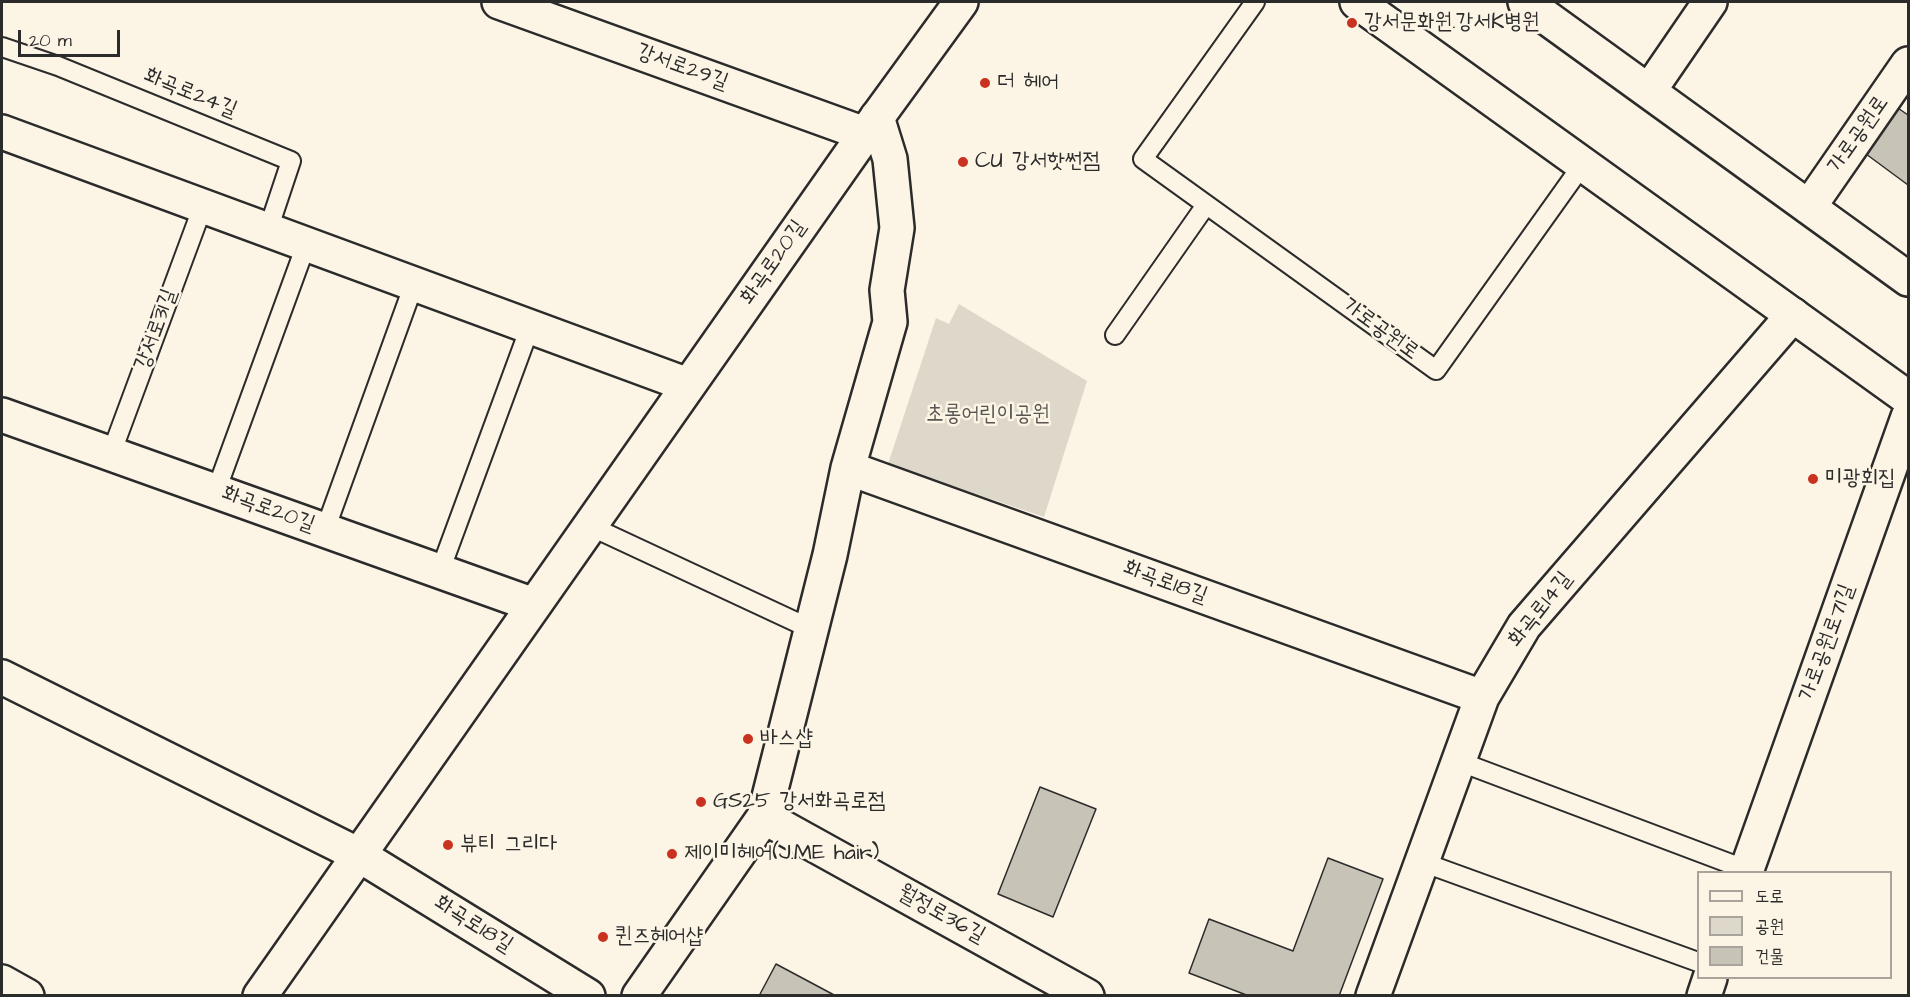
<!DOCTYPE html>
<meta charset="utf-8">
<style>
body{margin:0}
#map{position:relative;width:1910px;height:997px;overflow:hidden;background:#fcf5e5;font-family:"Architects Daughter","Poor Story",sans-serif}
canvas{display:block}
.frame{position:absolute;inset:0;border:3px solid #2b2b2b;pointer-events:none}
.legend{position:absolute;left:1697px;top:871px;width:195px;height:108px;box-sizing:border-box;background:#fcf5e5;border:2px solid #a8a49b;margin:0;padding:8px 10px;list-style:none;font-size:18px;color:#2b2b2b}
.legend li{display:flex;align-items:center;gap:12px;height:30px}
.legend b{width:30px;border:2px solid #a8a49b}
.scale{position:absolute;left:18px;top:30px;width:102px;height:27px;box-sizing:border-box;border:3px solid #2b2b2b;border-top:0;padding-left:8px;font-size:18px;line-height:21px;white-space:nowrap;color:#2b2b2b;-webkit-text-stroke:4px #fcf5e5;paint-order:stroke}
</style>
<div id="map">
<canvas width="1910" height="997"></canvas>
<div class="frame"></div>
<ul class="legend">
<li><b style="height:8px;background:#fcf5e5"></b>도로</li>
<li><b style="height:16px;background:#ded8ca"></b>공원</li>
<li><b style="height:16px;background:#c8c3b7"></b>건물</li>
</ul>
<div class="scale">20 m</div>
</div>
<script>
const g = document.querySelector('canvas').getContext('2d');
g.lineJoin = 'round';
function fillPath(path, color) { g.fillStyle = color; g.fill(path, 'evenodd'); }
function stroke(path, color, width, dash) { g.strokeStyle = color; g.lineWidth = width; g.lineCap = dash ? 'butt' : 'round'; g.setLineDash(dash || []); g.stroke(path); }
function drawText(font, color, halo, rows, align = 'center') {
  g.font = font + ' "Architects Daughter","Poor Story",sans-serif'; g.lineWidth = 5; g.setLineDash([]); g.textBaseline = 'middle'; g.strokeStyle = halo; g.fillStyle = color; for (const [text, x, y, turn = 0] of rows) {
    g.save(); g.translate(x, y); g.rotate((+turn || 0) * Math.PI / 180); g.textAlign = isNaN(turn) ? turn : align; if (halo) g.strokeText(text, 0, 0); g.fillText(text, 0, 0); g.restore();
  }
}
fillPath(new Path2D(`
 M959 304 1087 381 1044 517 888 464 936 318 949 324Z`), '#ded8ca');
const building = new Path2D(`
 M1895 106 1908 115V185L1862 151Z
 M1040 787 1096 809 1053 917 998 894Z
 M1328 858 1383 879 1339 996H1249L1189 973 1209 919 1293 951Z
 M776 964 836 996H759Z`);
fillPath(building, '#c8c3b7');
stroke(building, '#2b2b2b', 1.5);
const lane = new Path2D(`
 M1255 2 1143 159 1436 370 1583 164
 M2 47 58 66 291 161 268 230
 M1115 335 1206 205
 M111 454 203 206
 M216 491 306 245
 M590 526 811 629
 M325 530 414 284
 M440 571 530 327
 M1458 761 1747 870
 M1422 862 1698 962`);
const street = new Path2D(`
 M1649 91 1710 2
 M2 132 688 385
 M1809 207 1908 64
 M2 415 534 605
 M848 468 1482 697
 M2 677 359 855 588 996
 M764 817 1087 996
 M1746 872 1908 417
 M2 982 27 996
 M639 996 764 817 830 555 848 468 890 322 887 290 897 228 890 159 877 117
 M1373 996 1482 697 1524 626 1793 315
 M1704 996 1710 978`);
const secondary = new Path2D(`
 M499 2 865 134
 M1357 2 1908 398
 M1525 2 1908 279
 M260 996 865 134 961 2`);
stroke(lane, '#2b2b2b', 22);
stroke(street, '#2b2b2b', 38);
stroke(secondary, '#2b2b2b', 38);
stroke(lane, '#fcf5e5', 18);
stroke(street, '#fcf5e5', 33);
stroke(secondary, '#fcf5e5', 33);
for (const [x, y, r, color] of [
 [1352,23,6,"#c8321e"],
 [985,83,6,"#c8321e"],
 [963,162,6,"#c8321e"],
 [1813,479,6,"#c8321e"],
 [748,739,6,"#c8321e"],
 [701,802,6,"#c8321e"],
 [448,845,6,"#c8321e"],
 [672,854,6,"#c8321e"],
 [603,937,6,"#c8321e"]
]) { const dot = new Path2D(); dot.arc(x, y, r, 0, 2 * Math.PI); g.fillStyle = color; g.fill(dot); stroke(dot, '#fcf5e5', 2); }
drawText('22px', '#2b2b2b', '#fcf5e5', [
 ["강서문화원.강서K병원",1364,23],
 ["더 헤어",997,83],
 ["CU 강서핫썬점",975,162],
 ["미광회집",1825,479],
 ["바스샵",760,739],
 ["GS25 강서화곡로점",713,802],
 ["뷰티 그리다",460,845],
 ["제이미헤어(J.ME hair)",684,854],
 ["퀸즈헤어샵",615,937]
], 'left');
drawText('22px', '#2b2b2b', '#fcf5e5', [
 ["강서로29길",682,68,20],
 ["화곡로24길",190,94,22],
 ["가로공원로",1859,135,-55],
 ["화곡로20길",774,263,-55],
 ["강서로31길",157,330,-70],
 ["가로공원로",1380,330,36],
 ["화곡로20길",268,510,20],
 ["화곡로18길",1165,583,20],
 ["화곡로14길",1541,610,-52],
 ["가로공원로71길",1828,643,-70],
 ["월정로36길",941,915,29],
 ["화곡로18길",473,925,32]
]);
drawText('22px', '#585653', '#fcf5e5', [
 ["초롱어린이공원",988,415]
]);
</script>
